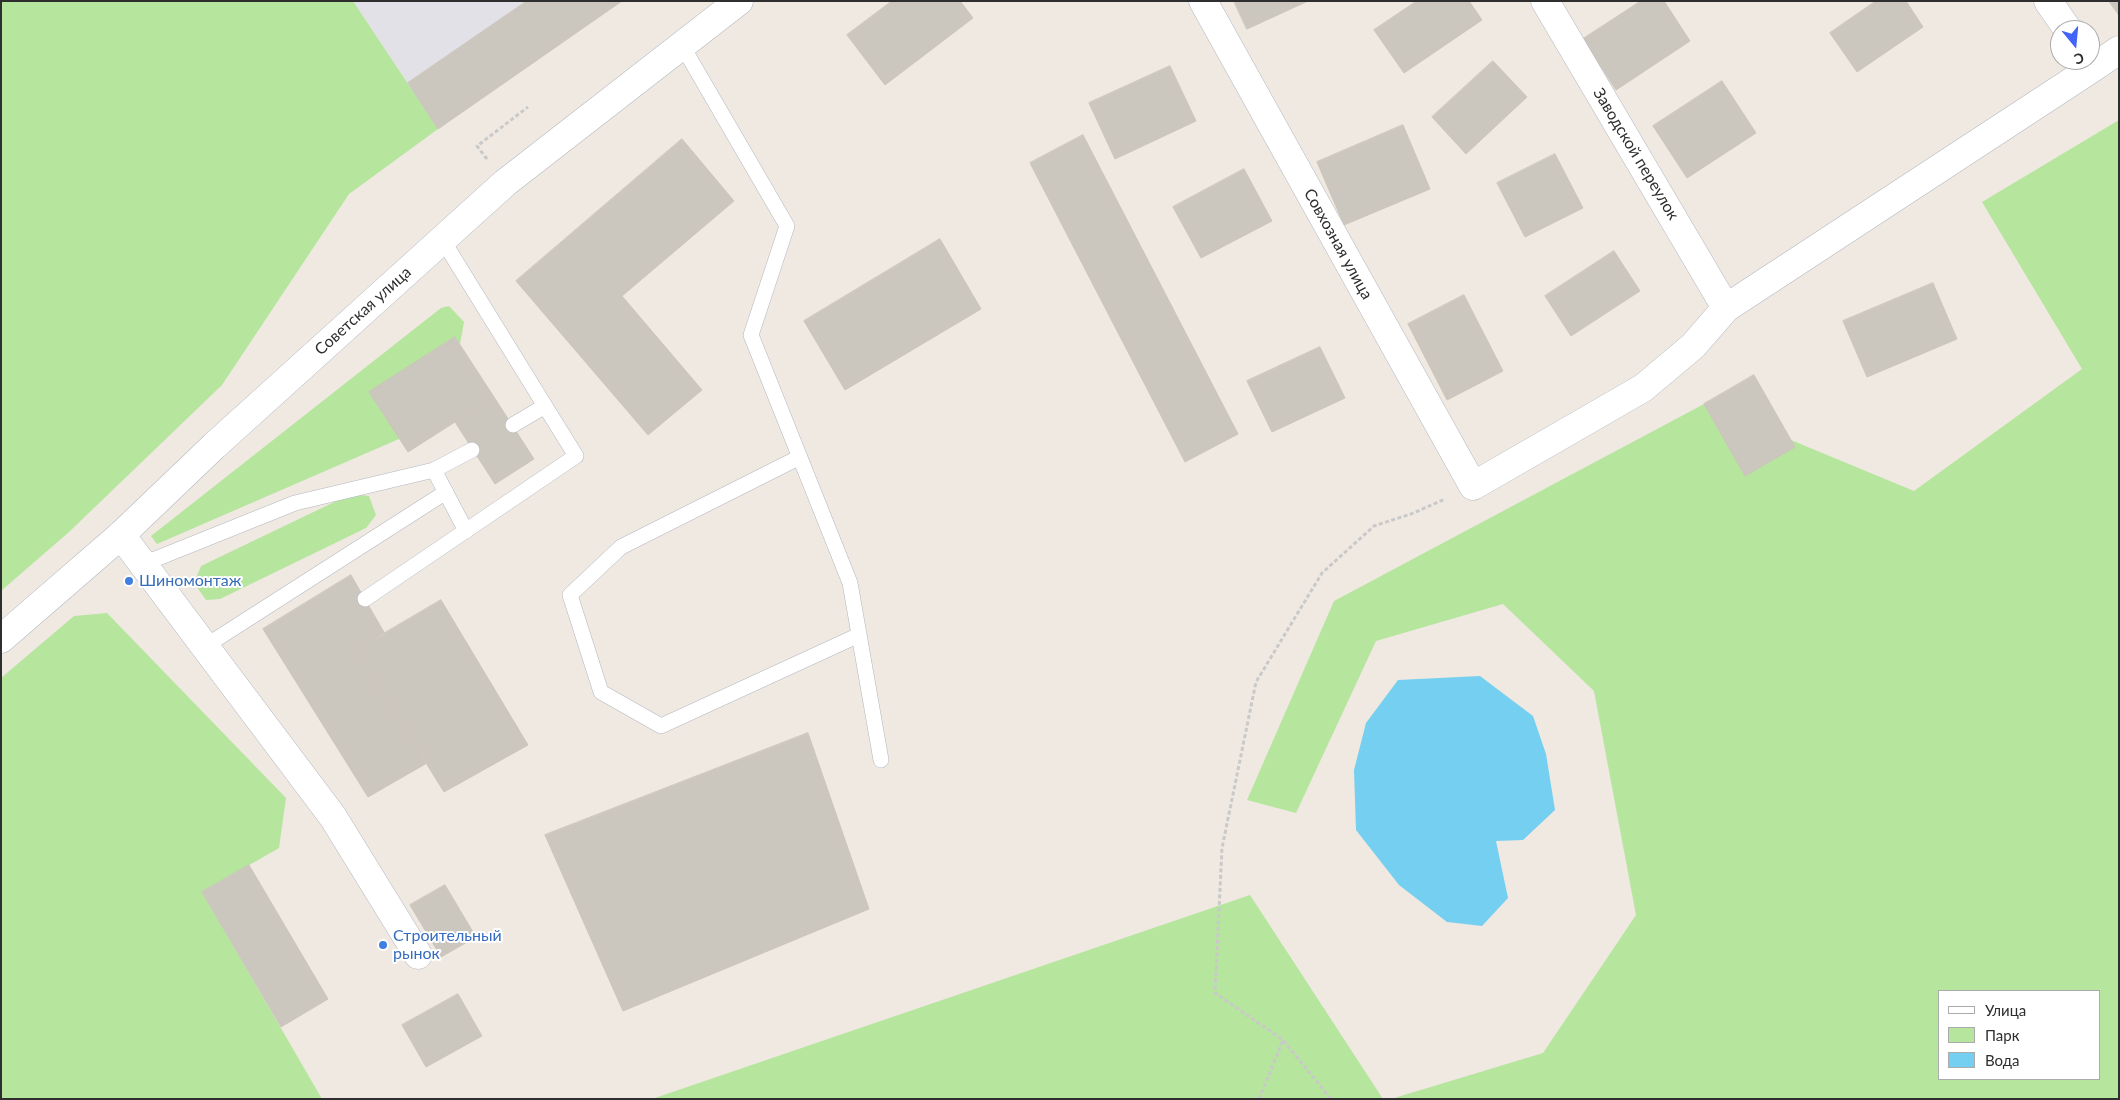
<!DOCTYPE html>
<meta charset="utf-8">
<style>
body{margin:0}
#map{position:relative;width:2120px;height:1100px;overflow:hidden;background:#efe9e1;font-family:Lato,sans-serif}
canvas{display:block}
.frame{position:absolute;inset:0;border:2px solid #2e2e2e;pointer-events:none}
.legend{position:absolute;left:1938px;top:990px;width:162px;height:90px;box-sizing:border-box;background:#fff;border:1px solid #ababab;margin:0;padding:6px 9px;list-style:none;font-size:15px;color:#2e2e2e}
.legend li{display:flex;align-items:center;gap:10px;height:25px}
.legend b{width:25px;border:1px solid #ababab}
.north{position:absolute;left:2050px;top:20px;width:50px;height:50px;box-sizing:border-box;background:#fff;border:1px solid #ababab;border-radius:50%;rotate:163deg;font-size:14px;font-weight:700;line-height:20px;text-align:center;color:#2e2e2e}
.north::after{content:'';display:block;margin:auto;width:18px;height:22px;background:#4264fb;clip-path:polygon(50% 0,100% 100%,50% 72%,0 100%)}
</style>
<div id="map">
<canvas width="2120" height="1100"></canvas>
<div class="frame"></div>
<ul class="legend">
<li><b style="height:6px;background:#fff"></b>Улица</li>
<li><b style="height:14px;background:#b6e59e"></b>Парк</li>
<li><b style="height:14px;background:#75cff0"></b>Вода</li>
</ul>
<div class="north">С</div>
</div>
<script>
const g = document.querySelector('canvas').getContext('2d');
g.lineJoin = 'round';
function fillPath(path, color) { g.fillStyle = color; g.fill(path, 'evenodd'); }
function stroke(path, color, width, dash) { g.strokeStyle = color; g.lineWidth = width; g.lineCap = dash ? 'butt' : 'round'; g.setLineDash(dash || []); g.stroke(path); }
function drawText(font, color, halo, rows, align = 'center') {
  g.font = font + ' Lato,sans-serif'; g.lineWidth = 4; g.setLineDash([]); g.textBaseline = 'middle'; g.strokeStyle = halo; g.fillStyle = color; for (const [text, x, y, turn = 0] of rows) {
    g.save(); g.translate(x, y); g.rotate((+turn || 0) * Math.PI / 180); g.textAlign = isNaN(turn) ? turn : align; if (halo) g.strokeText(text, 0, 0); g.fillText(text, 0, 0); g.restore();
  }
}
fillPath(new Path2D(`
 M353 1H622L438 129Z`), '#e3e1e8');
fillPath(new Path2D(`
 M1 1H353L438 129 349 194 222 385 69 532 1 591Z
 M2119 120V1099H1391L1543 1053 1636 915 1594 691 1503 604 1376 641 1296 813 1247 800 1334 601 1704 404 1914 491 2082 369 1982 202ZM1939 991H2099V1079H1939Z
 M449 306 464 322 460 344 455 337 399 439 157 544 151 536 441 308Z
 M351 494 369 496 376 515 366 528 220 599 206 600 194 583 201 566Z
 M107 613 286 798 279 848 202 892 322 1099H1V678L74 616Z
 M1250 895 1383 1099H652Z`), '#b6e59e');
fillPath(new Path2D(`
 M1480 676 1533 716 1546 754 1555 810 1523 840 1496 841 1508 898 1482 926 1447 922 1399 885 1356 830 1354 770 1366 723 1398 680Z`), '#75cff0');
const building = new Path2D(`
 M527 1H622L438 129 408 83Z
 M892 1H960L973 18 885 85 847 35Z
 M1234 1H1308L1247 29Z
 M1417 1H1469L1482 20 1404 73 1374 30Z
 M1641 1H1664L1690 41 1616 90 1583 39Z
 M1876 1H1906L1923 27 1857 72 1830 33Z
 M2109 1H2119V15Z
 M1493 61 1527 97 1466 154 1432 117Z
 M1170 66 1196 121 1115 159 1089 103Z
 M1722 81 1756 133 1687 178 1653 126Z
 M1403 125 1430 189 1344 225 1317 162Z
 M1083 135 1238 434 1185 462 1030 163Z
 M682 139 734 201 622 296 702 390 648 435 516 281Z
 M1555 154 1583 208 1525 237 1497 183Z
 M1244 169 1272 221 1201 258 1173 207Z
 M940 239 981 309 845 390 804 321Z
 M1614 251 1640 291 1571 336 1545 296Z
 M1933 283 1957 339 1867 377 1843 321Z
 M1464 295 1503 371 1447 400 1408 324Z
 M455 337 494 397 408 452 369 392Z
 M1320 347 1345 398 1272 432 1247 381Z
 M1754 375 1795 447 1745 476 1704 404Z
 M494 397 534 459 495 484 455 422Z
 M351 575 385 634 356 650 427 763 368 797 263 629Z
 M441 600 528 745 444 792 356 650Z
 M808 733 869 909 623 1011 545 835Z
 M249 865 328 999 281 1027 202 892Z
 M445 885 476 937 441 957 410 905Z
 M458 994 482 1036 426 1067 402 1025Z`);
fillPath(building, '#cbc7bf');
stroke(building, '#cbc5ba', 1);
const service = new Path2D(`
 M683 47 787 226 751 335 850 583 881 760
 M442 239 545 406 513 425
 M800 457 621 547 570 595 601 692 661 726 859 635
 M434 470 466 531
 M143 564 295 503 434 470 472 450
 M365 599 576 456 545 406
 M204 647 446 492`);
const minor = new Path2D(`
 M1203 1 1473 486 1643 388 1693 346 1726 308 2094 67
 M1545 1 1726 308
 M2048 1 2068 30
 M2089 60 2094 67 2119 50
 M121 535 333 817 418 955`);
const secondary = new Path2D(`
 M1 639 121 535 214 446 505 183 739 1`);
stroke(service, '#b4b7c1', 16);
stroke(minor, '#b4b7c1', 29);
stroke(secondary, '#b4b7c1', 29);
stroke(new Path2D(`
 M487 159 477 146 528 107
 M1259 1099 1283 1040
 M1331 1099 1283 1040 1215 993 1222 848 1256 682 1322 573 1374 526 1411 514 1445 499`), '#c9c9c9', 3, [4, 2.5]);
stroke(service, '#fff', 15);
stroke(minor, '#fff', 28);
stroke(secondary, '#fff', 28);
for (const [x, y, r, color] of [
 [129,581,5,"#3f7fe0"],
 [383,945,5,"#3f7fe0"]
]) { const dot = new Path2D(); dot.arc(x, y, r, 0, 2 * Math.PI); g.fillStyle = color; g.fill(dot); stroke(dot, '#fff', 2); }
drawText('16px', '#2e2e2e', '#fff', [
 ["Заводской переулок",1636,154,59],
 ["Совхозная улица",1338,244,61],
 ["Советская улица",363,311,-42]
]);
drawText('16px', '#366cbe', '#fff', [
 ["Шиномонтаж",139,581],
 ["Строительный",393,936],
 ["рынок",393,954]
], 'left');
</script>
